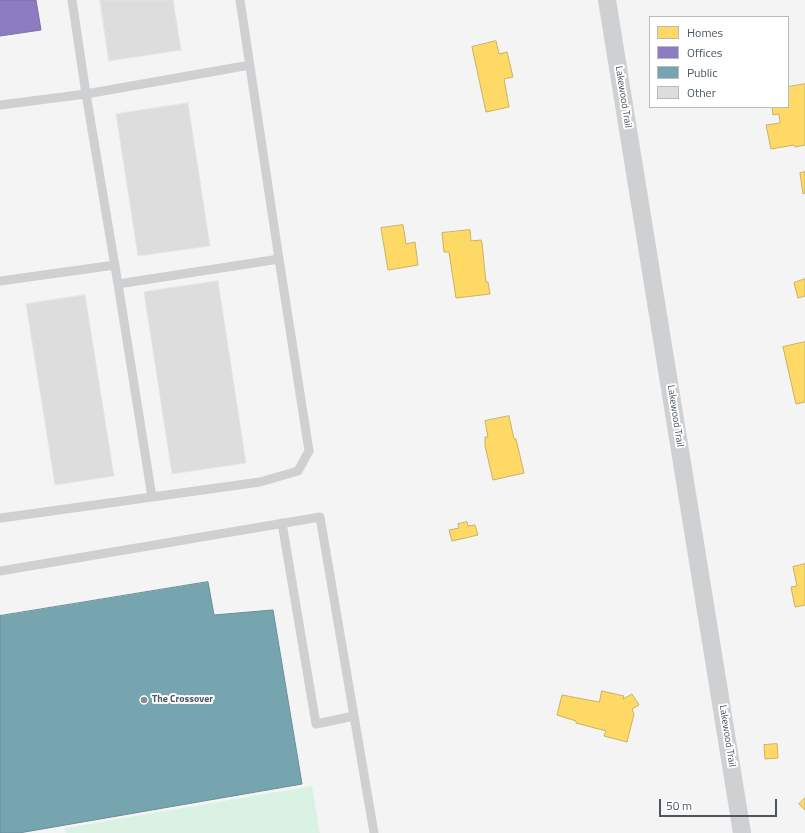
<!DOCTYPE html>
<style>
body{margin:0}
#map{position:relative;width:805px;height:833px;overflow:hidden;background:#f4f4f4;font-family:"Titillium Web",sans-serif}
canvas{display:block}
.legend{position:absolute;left:649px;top:16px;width:140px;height:92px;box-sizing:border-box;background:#fff;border:1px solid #b7bbc0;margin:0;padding:5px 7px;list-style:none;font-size:12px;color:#4a5661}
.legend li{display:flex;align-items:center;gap:8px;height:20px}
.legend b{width:20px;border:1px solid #b7bbc0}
.scale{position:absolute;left:659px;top:799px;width:118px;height:18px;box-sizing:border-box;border:2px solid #4a5661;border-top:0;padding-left:5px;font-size:12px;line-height:14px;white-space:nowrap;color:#4a5661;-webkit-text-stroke:3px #fff;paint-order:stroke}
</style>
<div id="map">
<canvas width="805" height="833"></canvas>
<ul class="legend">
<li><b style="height:11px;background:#ffd966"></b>Homes</li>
<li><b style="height:11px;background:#8e7cc3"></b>Offices</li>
<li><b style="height:11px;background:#76a5af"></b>Public</li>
<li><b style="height:11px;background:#ddddde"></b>Other</li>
</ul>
<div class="scale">50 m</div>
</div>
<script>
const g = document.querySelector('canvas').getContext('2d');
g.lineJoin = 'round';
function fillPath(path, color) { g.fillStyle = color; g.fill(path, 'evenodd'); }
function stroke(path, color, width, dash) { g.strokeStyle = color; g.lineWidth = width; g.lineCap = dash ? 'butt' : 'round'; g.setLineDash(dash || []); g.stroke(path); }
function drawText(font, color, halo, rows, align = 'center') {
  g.font = font + ' "Titillium Web",sans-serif'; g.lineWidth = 4; g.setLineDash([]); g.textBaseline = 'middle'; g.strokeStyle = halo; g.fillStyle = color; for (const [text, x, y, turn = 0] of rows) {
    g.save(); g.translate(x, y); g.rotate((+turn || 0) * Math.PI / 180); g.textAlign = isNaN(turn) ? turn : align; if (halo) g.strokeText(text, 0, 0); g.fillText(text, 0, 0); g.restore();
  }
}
fillPath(new Path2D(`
 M312 786 320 833H66L65 828Z`), '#d9f2e3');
const homes = new Path2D(`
 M496 41 499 54 507 52 513 77 504 79 509 107 486 112 472 47Z
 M805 84V145L795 147 794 145 771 149 766 125 780 123 779 114 773 115 772 107H788V87Z
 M805 172V193L803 194 800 173Z
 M403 225 406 244 415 242 418 265 388 270 381 228Z
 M470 230 471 241 481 240 482 243 486 282H488L490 294 456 298 449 252H444L442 233Z
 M805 279V296L798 298 794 283Z
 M805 342V402L796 404 783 347Z
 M509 416 514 439H516L524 473 493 480 485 446V437H488L485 421Z
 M467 522 468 526 475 525 478 535 452 541 449 530 459 528 458 524Z
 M805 564V605L795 607 791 587 797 586 793 567Z
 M602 691 624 696 623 699 632 694 639 705 632 709 634 714 627 742 604 736 606 731 576 723V721L557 715 562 695 599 702Z
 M777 744 778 758 765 759 764 745Z
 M805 798V810L799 804Z`);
fillPath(homes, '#ffd966');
stroke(homes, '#c9b264', 1);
const offices = new Path2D(`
 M0 0H36L41 30 0 36Z`);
fillPath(offices, '#8e7cc3');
stroke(offices, '#7a71a6', 1);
const public = new Path2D(`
 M208 582 214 615 273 610 302 784 19 833H0V616Z`);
fillPath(public, '#76a5af');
stroke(public, '#698d98', 1);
const building = new Path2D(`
 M100 0H173L181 50 109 61Z
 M188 103 210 246 138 256 116 114Z
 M218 281 246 463 172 474 144 292Z
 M85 295 114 476 55 485 26 304Z`);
fillPath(building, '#ddddde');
stroke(building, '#e5e6e7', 1);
stroke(new Path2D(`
 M72 0 86 94 250 65
 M0 105 86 94 118 284 279 259 240 0
 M0 281 115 265
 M118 284 152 497
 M1 518 260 482 298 471 309 451 279 259
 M282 523 316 724 354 716
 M0 571 320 517 374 833`), '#ced0d2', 9);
stroke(new Path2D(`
 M607 0 742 833`), '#ced0d2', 18);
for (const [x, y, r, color] of [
 [144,700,4,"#868d94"]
]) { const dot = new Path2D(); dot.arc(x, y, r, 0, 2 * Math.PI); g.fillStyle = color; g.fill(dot); stroke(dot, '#fff', 1.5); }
drawText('10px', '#4a5661', '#fff', [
 ["Lakewood Trail",623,97,81],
 ["Lakewood Trail",675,416,81],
 ["Lakewood Trail",727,736,81]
]);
drawText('bold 10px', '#4a5661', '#fff', [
 ["The Crossover",152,700]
], 'left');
</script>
